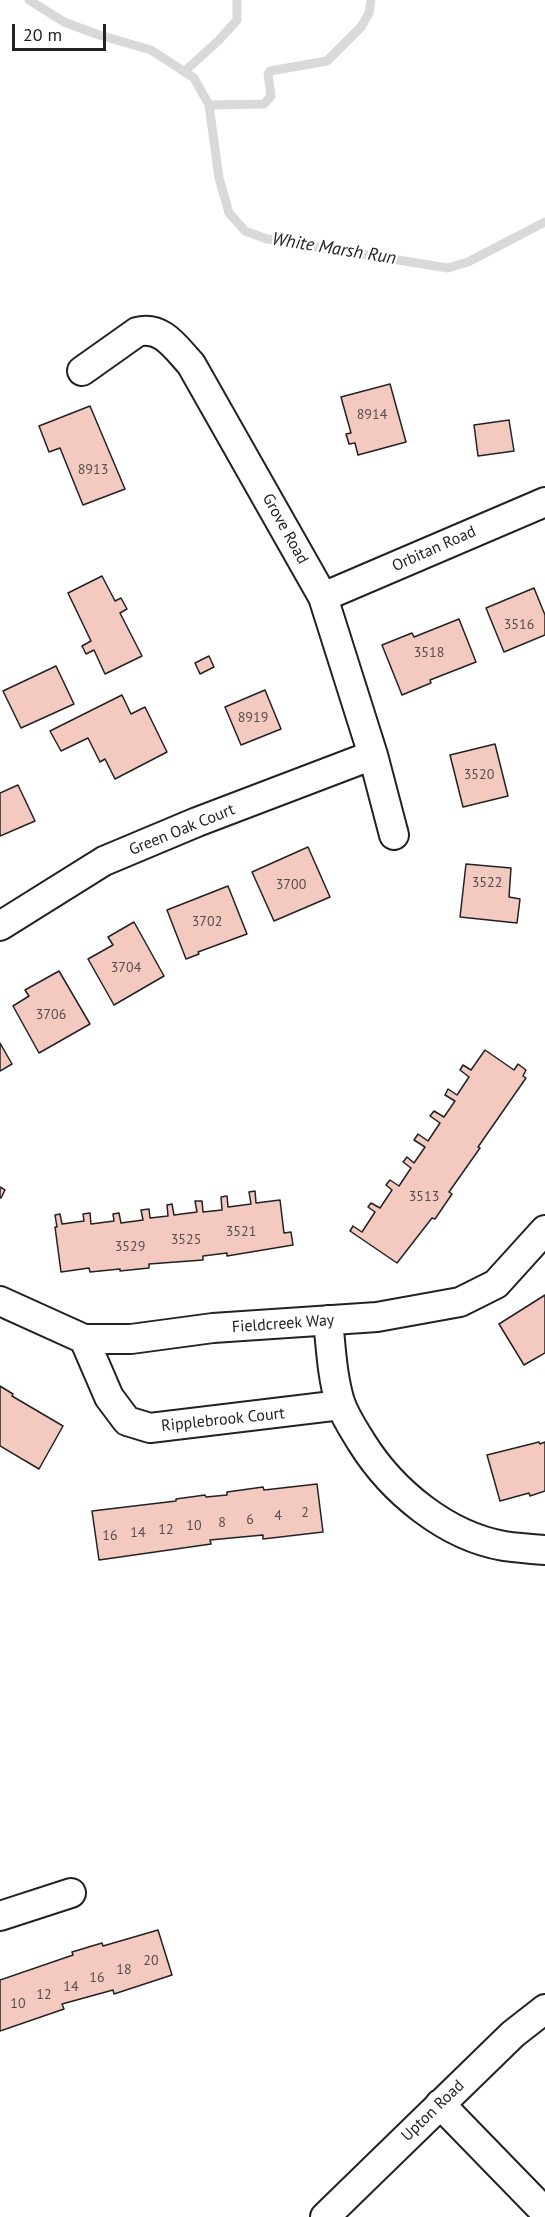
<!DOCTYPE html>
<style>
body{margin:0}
#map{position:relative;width:545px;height:2217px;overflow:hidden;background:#fff;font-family:"PT Sans",sans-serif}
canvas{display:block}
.scale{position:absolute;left:12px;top:24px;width:94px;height:27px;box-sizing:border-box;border:3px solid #222;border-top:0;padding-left:8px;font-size:18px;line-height:21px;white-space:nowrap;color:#222;-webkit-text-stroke:4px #fff;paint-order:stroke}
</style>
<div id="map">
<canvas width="545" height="2217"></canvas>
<div class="scale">20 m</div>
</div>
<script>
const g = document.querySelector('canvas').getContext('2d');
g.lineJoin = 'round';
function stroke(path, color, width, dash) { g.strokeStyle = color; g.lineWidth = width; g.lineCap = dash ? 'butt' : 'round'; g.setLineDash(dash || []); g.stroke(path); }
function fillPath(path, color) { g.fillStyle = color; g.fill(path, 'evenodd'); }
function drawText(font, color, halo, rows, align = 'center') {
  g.font = font + ' "PT Sans",sans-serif'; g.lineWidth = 4.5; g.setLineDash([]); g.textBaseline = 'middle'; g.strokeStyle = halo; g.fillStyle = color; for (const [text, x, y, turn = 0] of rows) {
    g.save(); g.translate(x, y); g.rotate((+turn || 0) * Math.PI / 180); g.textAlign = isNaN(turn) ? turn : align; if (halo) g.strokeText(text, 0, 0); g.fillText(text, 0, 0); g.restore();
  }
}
stroke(new Path2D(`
 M29 0 64 22 99 35 151 50 194 78 209 105 219 178 229 213 245 231 267 239 448 268 468 262 545 222
 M185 71 219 40 237 20V0
 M209 105 264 104 271 96 268 74 270 71 327 61 361 27 369 13 371 0`), '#d9d9d9', 9);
const building = new Path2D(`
 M390 384 406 442 358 455 355 443 349 444 346 434 351 433 341 397Z
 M90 406 125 489 83 505 60 448 49 452 39 426Z
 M509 420 514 451 478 456 474 425Z
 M102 576 115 601 121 598 127 609 120 613 142 656 105 674 94 650 86 654 82 646 91 641 68 593Z
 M534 588 545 615V635L504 652 486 608Z
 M459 619 476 662 430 680 431 683 402 695 382 645 412 633 414 637Z
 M209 656 214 667 200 674 195 663Z
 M56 666 74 704 21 728 3 691Z
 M265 690 281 729 241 745 225 707Z
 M122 695 131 714 145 707 167 752 115 779 105 759 100 762 88 738 61 751 50 731Z
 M495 744 508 796 463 807 450 755Z
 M18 785 35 821 0 836V793Z
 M308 847 330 897 274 921 252 872Z
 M466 864 511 868 509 897 520 899 517 923 460 917Z
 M228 886 247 934 198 952 199 954 186 959 167 910Z
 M134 922 164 976 114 1005 88 959 113 945 108 937Z
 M59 971 90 1024 39 1053 13 1006 29 996 25 990Z
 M0 1043 12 1064 0 1071Z
 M485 1050 514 1070 518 1064 526 1070 523 1076 526 1078 478 1147 480 1148 449 1192 452 1194 435 1219 432 1218 397 1263 350 1231 353 1226 362 1232 375 1212 368 1207 371 1203 380 1208 392 1190 386 1185 390 1180 399 1186 411 1168 403 1162 407 1157 414 1163 425 1147 414 1140 418 1134 428 1141 440 1123 430 1116 434 1111 444 1117 455 1101 445 1095 448 1089 457 1095 469 1077 460 1070 463 1065 471 1070Z
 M0 1187 5 1190 1 1198H0Z
 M255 1191 256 1203 280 1200 284 1233 291 1232 293 1245 227 1256V1253L203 1256V1260L149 1264V1268L120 1271V1269L90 1272 89 1268 61 1272 55 1227H57L55 1215 60 1214 62 1224 84 1221 83 1214 90 1213 91 1224 114 1221 113 1214 119 1213 121 1223 143 1220 141 1210 149 1209 150 1218 168 1216 167 1205 172 1204 174 1215 197 1212 195 1201H202L203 1212 222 1210 221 1197 227 1196 228 1207 251 1204 249 1192Z
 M545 1295V1353L524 1365 499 1324Z
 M0 1386 13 1394 12 1396 63 1426 39 1469 0 1446Z
 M539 1442 540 1444 545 1442V1491L530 1496 529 1493 500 1501 487 1455Z
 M317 1484 323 1532 263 1539V1535L210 1540 211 1544 99 1560 92 1511 176 1501V1499L205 1495 206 1497 227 1495V1492L263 1487 264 1490Z
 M158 1930 172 1975 114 1994 113 1990 62 2004 64 2009 0 2031V1980L73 1955 72 1952 102 1943 103 1946Z`);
fillPath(building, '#f3c9c0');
stroke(building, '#222', 1.5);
const street = new Path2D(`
 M82 371 137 332C162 325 176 348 191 364L323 597 373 755 394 835
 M323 597 545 502
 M0 926 104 861 197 822 373 755
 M0 1301 84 1339H131L213 1328 377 1317 460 1302 496 1284 545 1230
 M328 1320C331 1348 332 1376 340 1402 345 1417 354 1430 362 1443 392 1491 446 1536 504 1546 517 1548 531 1549 545 1550
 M84 1339 109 1397 127 1421 150 1428 341 1405
 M0 1916 71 1893
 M440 2104 545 2212
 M325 2217 513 2034 545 2009`);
stroke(street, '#222', 32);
stroke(street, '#fff', 28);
drawText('14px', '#564c4a', null, [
 ["8914",372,415],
 ["8913",93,470],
 ["3516",519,625],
 ["3518",429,653],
 ["8919",253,718],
 ["3520",479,775],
 ["3522",487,883],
 ["3700",291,885],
 ["3702",207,922],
 ["3704",126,968],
 ["3706",51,1015],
 ["3513",424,1197],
 ["3521",241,1232],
 ["3525",186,1240],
 ["3529",130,1247],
 ["2",305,1513],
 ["4",278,1516],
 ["6",250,1520],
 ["8",222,1523],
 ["10",194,1526],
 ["12",166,1530],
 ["14",138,1533],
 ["16",110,1536],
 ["20",151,1961],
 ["18",124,1970],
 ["16",97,1978],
 ["14",71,1987],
 ["12",44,1995],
 ["10",18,2004]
]);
drawText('16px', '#222', '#fff', [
 ["Grove Road",285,529,61],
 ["Orbitan Road",434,549,-24],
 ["Green Oak Court",182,830,-22],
 ["Fieldcreek Way",283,1324,-4],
 ["Ripplebrook Court",223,1420,-6],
 ["Upton Road",433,2111,-44]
]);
drawText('italic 18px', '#222', '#fff', [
 ["White Marsh Run",334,249,9]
]);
</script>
